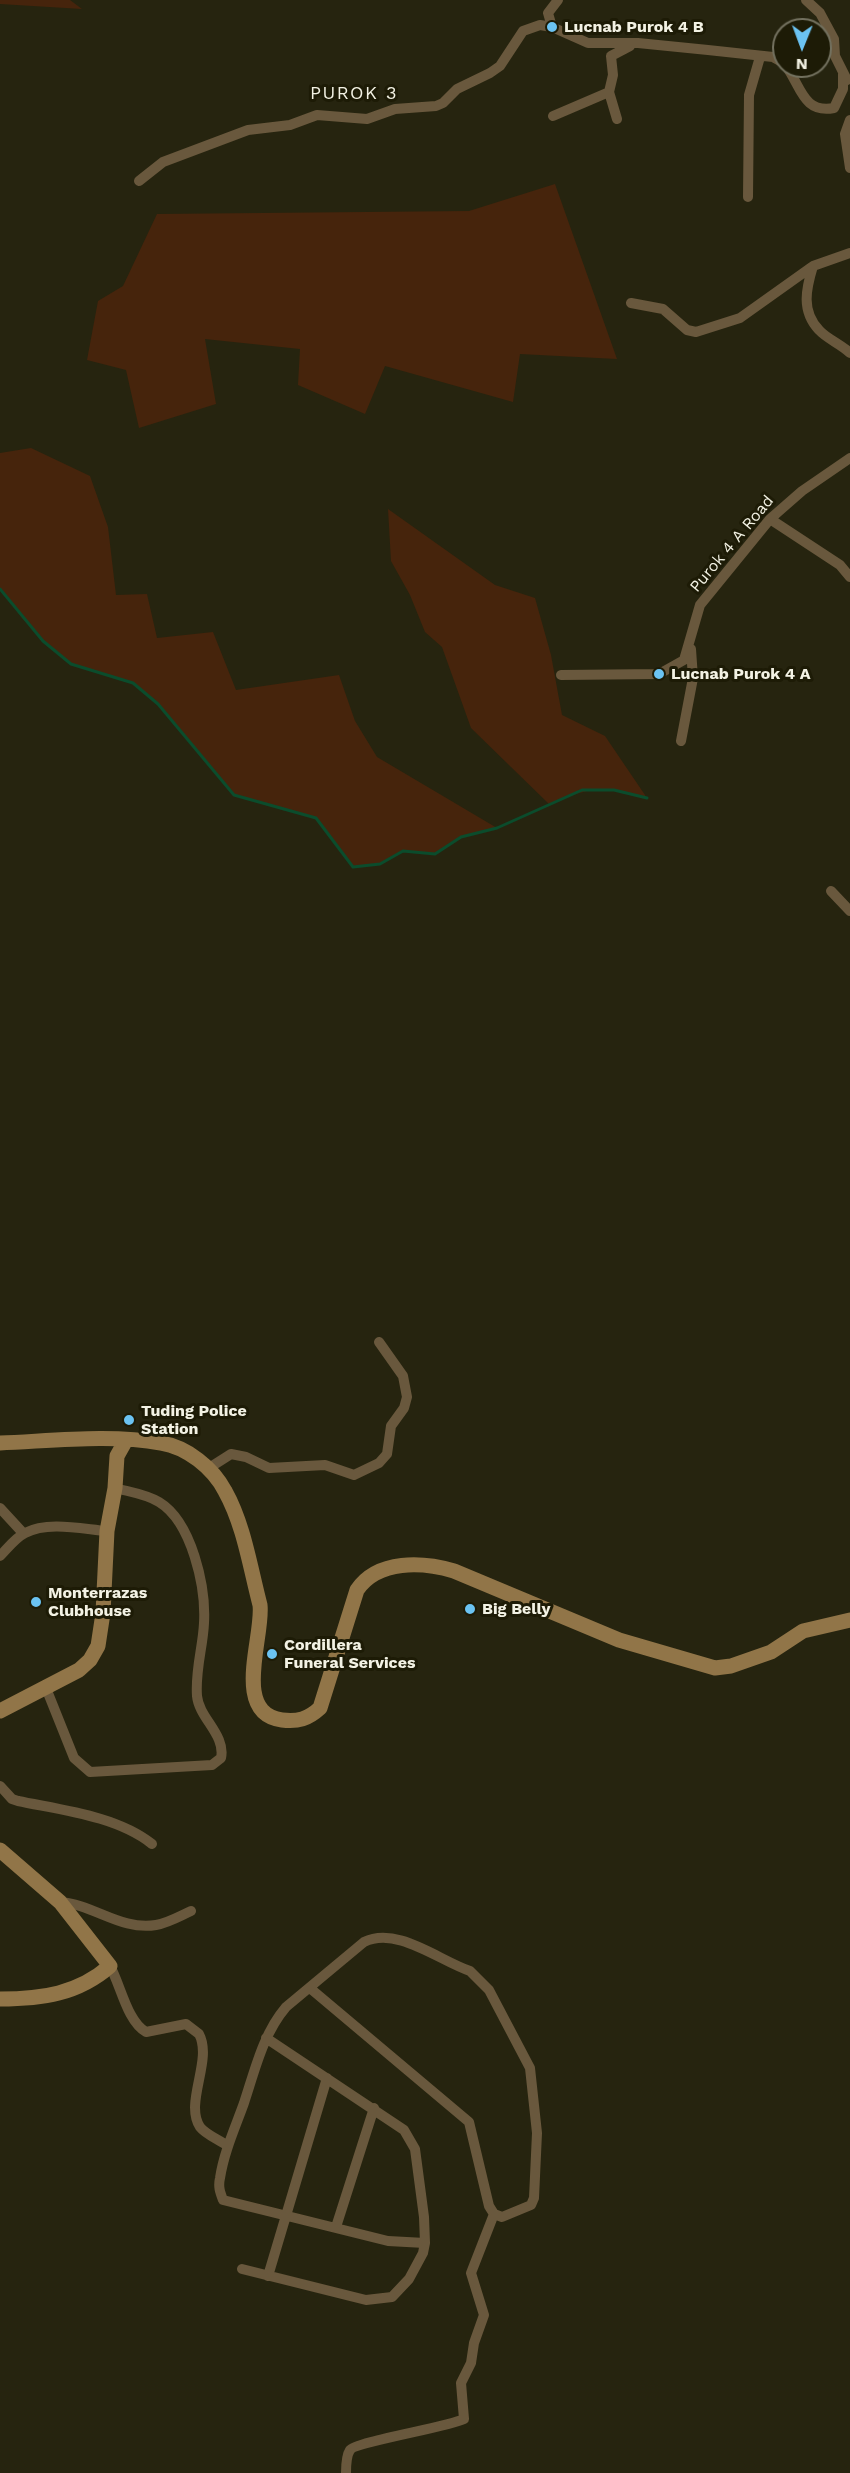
<!DOCTYPE html>
<style>
body{margin:0}
#map{position:relative;width:850px;height:2473px;overflow:hidden;background:#26240f;font-family:"Work Sans",sans-serif}
canvas{display:block}
.north{position:absolute;left:772px;top:18px;width:60px;height:60px;box-sizing:border-box;background:#1d1b06;border:2px solid #73715f;border-radius:50%;rotate:181deg;font-size:16px;font-weight:700;line-height:24px;text-align:center;color:#f3f2e4}
.north::after{content:'';display:block;margin:auto;width:21px;height:27px;background:#6bc3f2;clip-path:polygon(50% 0,100% 100%,50% 72%,0 100%)}
</style>
<div id="map">
<canvas width="850" height="2473"></canvas>
<div class="north">N</div>
</div>
<script>
const g = document.querySelector('canvas').getContext('2d');
g.lineJoin = 'round';
function fillPath(path, color) { g.fillStyle = color; g.fill(path, 'evenodd'); }
function stroke(path, color, width, dash) { g.strokeStyle = color; g.lineWidth = width; g.lineCap = dash ? 'butt' : 'round'; g.setLineDash(dash || []); g.stroke(path); }
function drawText(font, color, halo, rows, align = 'center') {
  g.font = font + ' "Work Sans",sans-serif'; g.lineWidth = 6; g.setLineDash([]); g.textBaseline = 'middle'; g.strokeStyle = halo; g.fillStyle = color; for (const [text, x, y, turn = 0] of rows) {
    g.save(); g.translate(x, y); g.rotate((+turn || 0) * Math.PI / 180); g.textAlign = isNaN(turn) ? turn : align; if (halo) g.strokeText(text, 0, 0); g.fillText(text, 0, 0); g.restore();
  }
}
fillPath(new Path2D(`
 M0 0H70L82 9 0 4Z
 M555 184 617 359 520 354 513 402 385 366 365 414 298 385 300 349 205 339 216 404 139 428 126 370 87 360 98 301 123 286 157 214 469 211Z
 M31 448 90 476 108 527 116 595 147 594 157 638 213 632 236 690 339 675 355 721 377 757 497 828 461 837 435 854 403 851 380 864 353 867 316 818 234 795 158 704 133 683 71 664 43 641 22 618 0 589V453Z
 M388 509 495 585 535 598 551 655 562 715 605 736 647 798C602 787 592 785 550 805L471 728 442 647 425 632 410 595 391 561Z`), '#46240c');
stroke(new Path2D(`
 M0 589 43 641 71 664 133 683 158 704 234 795 316 818 353 867 380 864 403 851 435 854 461 837 497 828 582 790H614L647 798`), '#0b4c2c', 3);
stroke(new Path2D(`
 M806 0 820 13 834 39 835 56 847 80
 M552 27 548 13 558 0
 M786 66C801 86 803 114 834 108L843 89V74
 M609 92 617 119
 M553 116 609 92 613 75 611 56 630 46
 M850 120 845 134 850 168
 M139 181 163 162 248 130 290 125 317 115 367 119 395 109 436 106 443 103 457 89 490 73 500 66 523 31 540 25 552 27 588 43H638L708 50 773 57 784 63
 M748 197 749 95 760 57
 M850 253 813 266C806 289 801 311 819 330 827 339 841 344 850 353
 M631 303 663 309 687 330 696 332 740 318 813 266
 M770 519 840 565 850 577
 M561 675 659 674 684 660 700 605 770 519 802 491 850 458
 M681 741 693 678 691 649
 M831 891 850 911
 M209 1468 231 1454 246 1457 269 1468 325 1465 354 1475 379 1463 387 1454 391 1426 404 1408 407 1397 403 1376 379 1342
 M0 1508 23 1533
 M0 1556C8 1548 15 1538 25 1533 48 1521 82 1529 107 1531
 M46 1688 74 1758 90 1772 212 1765 221 1758C226 1735 199 1718 197 1696 195 1670 203 1647 204 1623 206 1587 192 1522 159 1502 146 1494 130 1492 115 1488
 M0 1786 12 1799 18 1801C61 1810 117 1816 152 1844
 M60 1902C93 1904 121 1931 156 1925 168 1923 180 1916 191 1911
 M110 1966C121 1986 127 2021 146 2032L186 2024 199 2034C213 2060 184 2103 200 2127 206 2135 220 2140 228 2146
 M311 1989 469 2122 489 2206 494 2214 502 2217 531 2205 534 2198 537 2133 530 2068 489 1990 470 1971C438 1960 397 1926 364 1942L286 2007C263 2034 255 2070 244 2103 235 2128 224 2152 220 2178 218 2187 220 2192 223 2200L388 2241 425 2243
 M336 2227 374 2108
 M242 2269 366 2300 392 2297 409 2279 423 2253 425 2243 424 2217 415 2149 404 2130 266 2038
 M268 2276 327 2078
 M346 2473C346 2466 346 2456 350 2450 355 2442 448 2427 464 2419L461 2383 471 2363 474 2343 484 2315 471 2273 494 2214`), '#69583d', 10);
stroke(new Path2D(`
 M0 1443C51 1441 111 1434 161 1443 187 1447 213 1468 225 1491 244 1525 250 1567 260 1605 264 1636 231 1713 282 1720 298 1722 308 1719 320 1708L357 1590C378 1559 423 1562 454 1571L619 1640 715 1668 731 1666 771 1652 803 1631 850 1620
 M0 1711 79 1670 90 1660 98 1646 103 1613 107 1531 115 1488 117 1456 126 1440
 M0 1850 60 1902 110 1966C78 1994 42 1999 0 1999`), '#917548', 15);
for (const [x, y, r, color] of [
 [552,27,6,"#6bc3f2"],
 [659,674,6,"#6bc3f2"],
 [129,1420,6,"#6bc3f2"],
 [36,1602,6,"#6bc3f2"],
 [470,1609,6,"#6bc3f2"],
 [272,1654,6,"#6bc3f2"]
]) { const dot = new Path2D(); dot.arc(x, y, r, 0, 2 * Math.PI); g.fillStyle = color; g.fill(dot); stroke(dot, '#1d1b06', 2); }
drawText('bold 16px', '#f3f2e4', '#1d1b06', [
 ["Lucnab Purok 4 B",564,27],
 ["Lucnab Purok 4 A",671,674],
 ["Tuding Police",141,1411],
 ["Station",141,1429],
 ["Monterrazas",48,1593],
 ["Clubhouse",48,1611],
 ["Big Belly",482,1609],
 ["Cordillera",284,1645],
 ["Funeral Services",284,1663]
], 'left');
drawText('16px', '#f3f2e4', '#1d1b06', [
 ["Purok 4 A Road",732,544,-50]
]);
g.letterSpacing = '1.5px';
drawText('18px', '#f3f2e4', '#1d1b06', [
 ["PUROK 3",354,94]
]);
g.letterSpacing = '0px';
</script>
